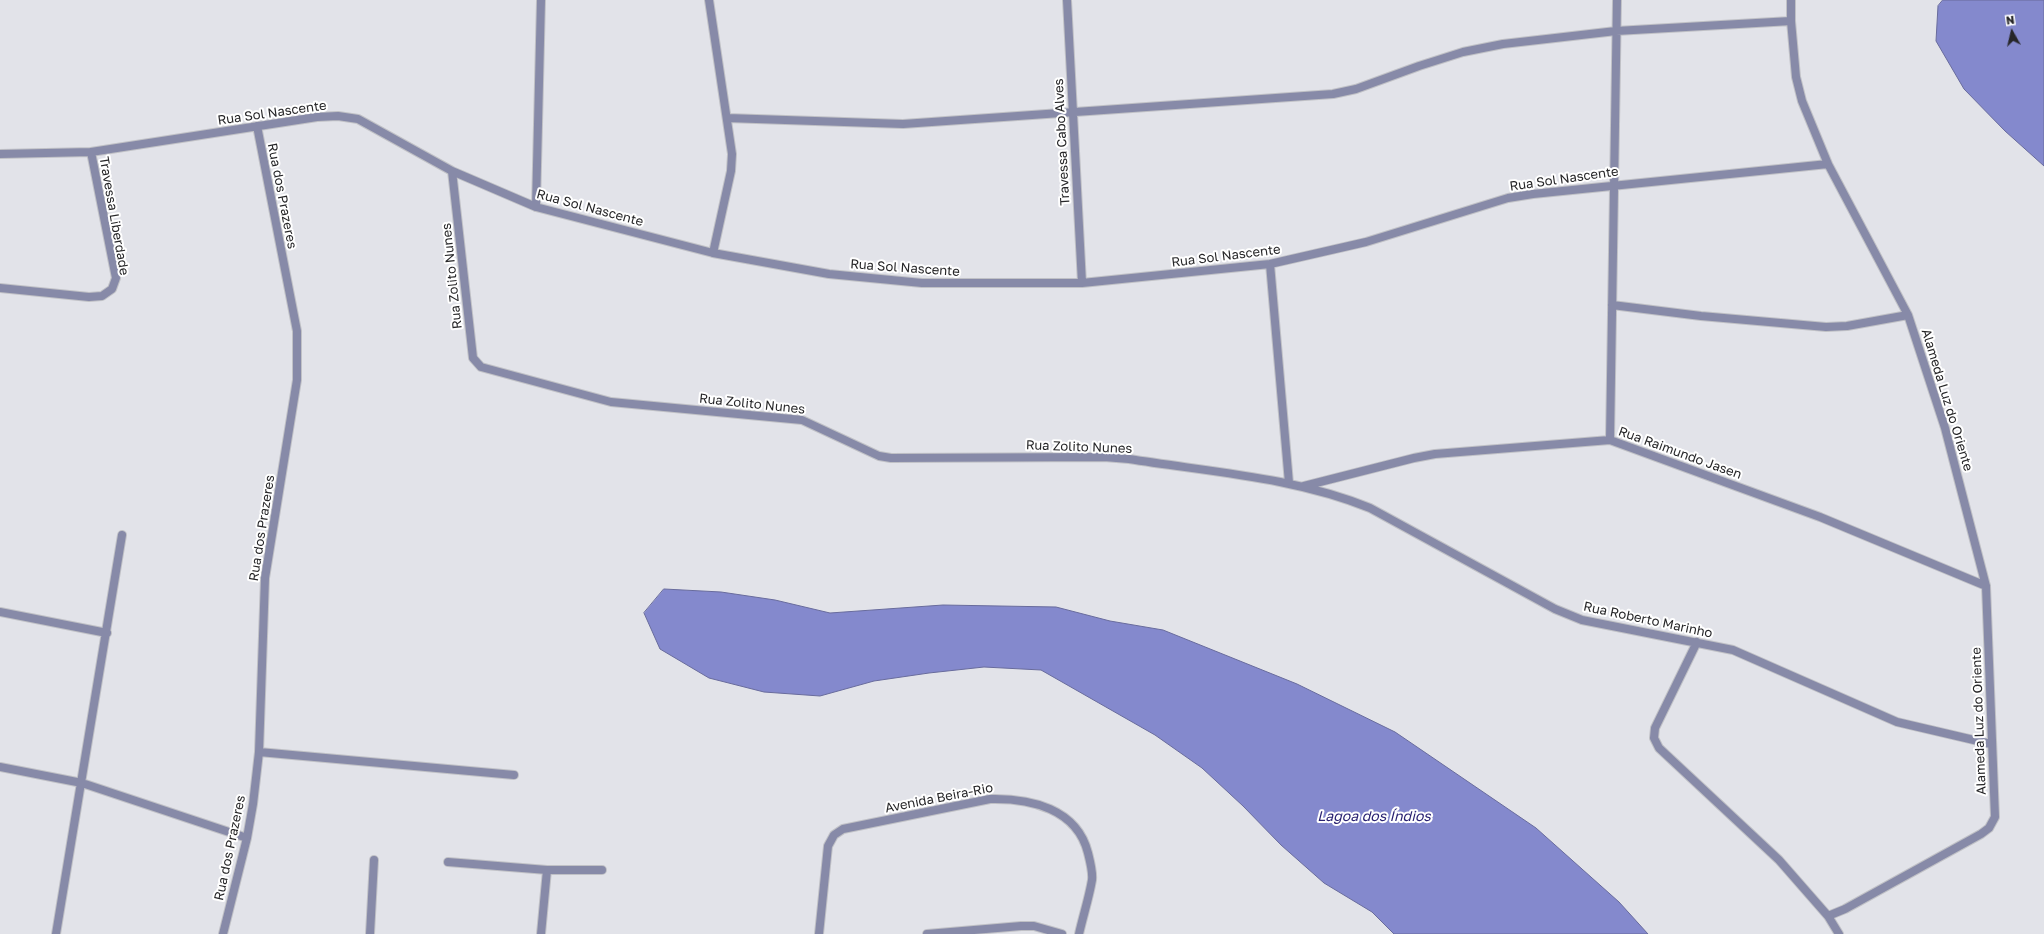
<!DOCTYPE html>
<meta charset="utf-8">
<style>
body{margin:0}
#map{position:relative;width:2044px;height:934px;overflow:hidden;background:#e2e3e9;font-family:"Golos Text",sans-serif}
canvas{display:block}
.north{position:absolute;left:1992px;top:12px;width:40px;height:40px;-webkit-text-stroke:3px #fff;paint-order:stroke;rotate:352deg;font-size:11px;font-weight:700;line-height:16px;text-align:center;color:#262628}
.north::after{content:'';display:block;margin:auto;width:14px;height:18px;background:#262628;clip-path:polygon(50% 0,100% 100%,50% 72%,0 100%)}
</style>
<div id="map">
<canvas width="2044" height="934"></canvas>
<div class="north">N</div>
</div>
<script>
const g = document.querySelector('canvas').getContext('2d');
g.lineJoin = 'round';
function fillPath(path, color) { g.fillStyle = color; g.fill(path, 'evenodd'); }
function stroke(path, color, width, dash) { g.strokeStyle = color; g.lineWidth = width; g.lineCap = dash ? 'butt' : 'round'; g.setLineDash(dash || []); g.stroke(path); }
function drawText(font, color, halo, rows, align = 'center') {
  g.font = font + ' "Golos Text",sans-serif'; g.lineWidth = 4; g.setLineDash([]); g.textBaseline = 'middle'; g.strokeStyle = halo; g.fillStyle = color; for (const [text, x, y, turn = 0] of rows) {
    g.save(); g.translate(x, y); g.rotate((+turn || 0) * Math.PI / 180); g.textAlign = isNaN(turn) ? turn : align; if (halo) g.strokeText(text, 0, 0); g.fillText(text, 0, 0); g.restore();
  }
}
const water = new Path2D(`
 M1943 0H2044V166L2005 131 1964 89 1936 41 1938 6Z
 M664 589 721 592 775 600 830 613 943 605 1056 607 1110 621 1163 630 1297 684 1395 732 1536 828 1619 902 1648 934H1394L1372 912 1324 883 1281 845 1243 806 1202 768 1155 735 1041 670 984 667 929 673 874 681 820 696 764 692 709 678 660 649 644 613Z`);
fillPath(water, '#8489cd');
stroke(water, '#686b9c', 1);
const minor = new Path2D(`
 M709 0 732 154 731 171 713 253
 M1067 0 1082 283
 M727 118 903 124 1333 94 1356 89 1419 66 1463 52 1503 44 1616 31 1791 21
 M0 154 91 152 317 117 338 116 358 119 452 171 536 207 713 253 829 274 922 283H1082L1270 264 1366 242 1508 198 1533 194 1828 164
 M452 171 473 358 481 367 611 402 802 420 879 456 891 458 1104 457 1129 459C1210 472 1294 477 1370 508L1555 609 1582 620 1733 650 1897 722 1991 744
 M536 207 541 0
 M1270 264 1289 483
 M0 288 89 297 102 296 112 289 116 278 91 152
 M1612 305 1701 316 1826 327 1847 326 1908 315
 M1610 440 1617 0
 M1304 486 1414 458 1435 454 1610 440 1820 517 1986 586
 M0 612 107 633
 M1697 642 1655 728 1654 738 1659 748 1779 860 1828 916 1845 909 1981 834 1989 828 1995 817 1986 586 1945 428 1908 315 1828 164 1802 101 1796 77 1791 21V0
 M259 752 514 775
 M0 767 82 783 247 838
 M448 862 547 870H602
 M1828 916 1839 934
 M56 934 122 535
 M223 934 247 838 253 804 259 752 265 578 297 380V331L257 126
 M370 934 374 860
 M541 934 547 870
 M819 934 828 846 834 835 843 829 990 799C1031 798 1077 809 1088 853 1090 861 1093 872 1092 880 1089 898 1083 916 1079 934
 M927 934 1021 926H1034L1062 934`);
stroke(minor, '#c0c1c6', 10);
stroke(minor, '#878aa8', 8);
drawText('13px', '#262628', '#fff', [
 ["Rua Sol Nascente",272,113,-8],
 ["Travessa Cabo Alves",1062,142,-93],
 ["Rua Sol Nascente",1564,179,-8],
 ["Rua dos Prazeres",282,196,79],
 ["Rua Sol Nascente",590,208,15],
 ["Travessa Liberdade",114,216,80],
 ["Rua Sol Nascente",1226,256,-7],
 ["Rua Sol Nascente",905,268,4],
 ["Rua Zolito Nunes",452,276,-96],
 ["Alameda Luz do Oriente",1947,400,73],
 ["Rua Zolito Nunes",752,404,6],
 ["Rua Zolito Nunes",1079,447,2],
 ["Rua Raimundo Jasen",1680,453,20],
 ["Rua dos Prazeres",262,528,-81],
 ["Rua Roberto Marinho",1648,620,12],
 ["Alameda Luz do Oriente",1979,721,-92],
 ["Avenida Beira-Rio",939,798,-11],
 ["Rua dos Prazeres",230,848,-78]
]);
drawText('italic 14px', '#292171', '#fff', [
 ["Lagoa dos Índios",1374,817]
]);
</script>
